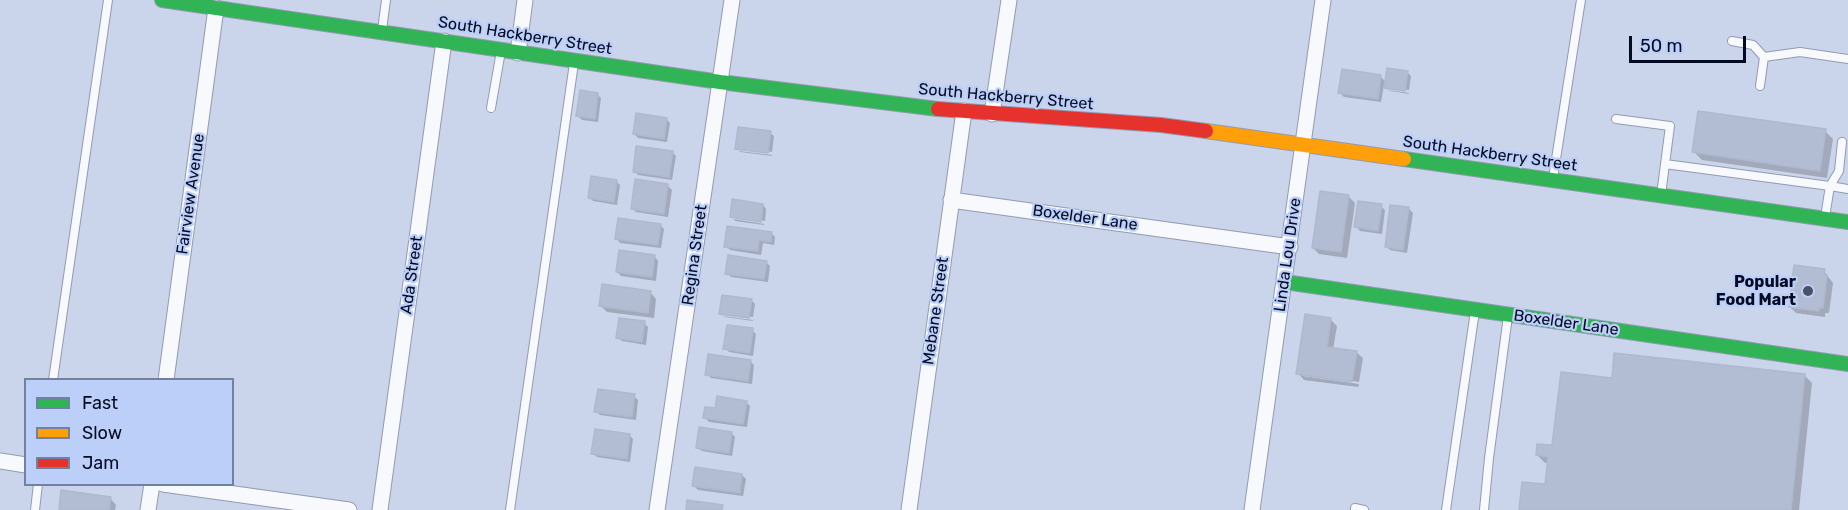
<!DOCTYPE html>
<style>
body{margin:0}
#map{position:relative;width:1848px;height:510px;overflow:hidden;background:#cad4ea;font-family:Rubik,sans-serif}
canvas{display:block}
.legend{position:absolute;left:24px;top:378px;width:210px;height:108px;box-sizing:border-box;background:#bccff8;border:2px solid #7280a2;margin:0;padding:8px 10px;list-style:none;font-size:18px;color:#040a22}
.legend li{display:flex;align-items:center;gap:12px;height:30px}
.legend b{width:30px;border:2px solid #7280a2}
.scale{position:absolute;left:1629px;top:36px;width:117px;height:27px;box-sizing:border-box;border:3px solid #040a22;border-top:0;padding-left:8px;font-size:18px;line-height:21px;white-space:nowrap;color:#040a22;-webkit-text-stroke:4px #bccff8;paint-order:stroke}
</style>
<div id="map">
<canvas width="1848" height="510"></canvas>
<ul class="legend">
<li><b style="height:8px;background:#30b455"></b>Fast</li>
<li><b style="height:8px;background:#ff9f0a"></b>Slow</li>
<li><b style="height:8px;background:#e5322d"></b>Jam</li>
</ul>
<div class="scale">50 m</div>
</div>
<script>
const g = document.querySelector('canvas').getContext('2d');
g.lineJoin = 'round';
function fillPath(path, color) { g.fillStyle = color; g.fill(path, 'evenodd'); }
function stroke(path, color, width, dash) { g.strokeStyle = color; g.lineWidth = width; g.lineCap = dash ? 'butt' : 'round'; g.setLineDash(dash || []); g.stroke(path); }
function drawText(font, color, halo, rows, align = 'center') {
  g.font = font + ' Rubik,sans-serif'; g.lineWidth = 4.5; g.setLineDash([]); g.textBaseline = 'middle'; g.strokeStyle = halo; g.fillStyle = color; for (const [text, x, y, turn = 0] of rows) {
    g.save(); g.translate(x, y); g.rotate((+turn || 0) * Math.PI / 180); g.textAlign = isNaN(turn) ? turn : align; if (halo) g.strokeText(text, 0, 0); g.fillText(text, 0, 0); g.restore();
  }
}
fillPath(new Path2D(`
 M1407 72 1411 76 1409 90 1388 87V90L1384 85 1381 102 1344 97 1340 93 1380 76 1386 82Z
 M1388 90 1409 93V94L1390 91Z
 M597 94 601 98 598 122 582 120 578 116Z
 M666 119 670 123 667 142 638 138 634 134Z
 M1825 131 1833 139 1827 178 1702 160 1694 152Z
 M770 133 774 136 772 152 739 148V150L737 148Z
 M739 151 772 155V156L740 152Z
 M672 152 676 156 672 180 638 175 634 171Z
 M616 181 620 185 617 205 593 201 589 197Z
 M668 186 672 190 668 217 636 212 632 208Z
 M1321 193 1349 197 1355 203 1347 258 1319 254 1313 248Z
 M763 205 766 209 765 221 733 216V219L731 217Z
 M1381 206 1385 210 1382 234 1360 231 1356 227Z
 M1409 209 1413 213 1407 253 1390 250 1386 246Z
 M734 219 764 224V225L735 221Z
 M660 225 664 229 661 248 620 243 617 239Z
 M771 233 775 237 774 245 763 243 761 255 730 250 726 246Z
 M655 257 658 261 656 281 621 276 617 272Z
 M766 262 770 266 768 282 731 277 727 273Z
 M1824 271 1833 283 1829 313H1825V317L1796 313 1790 307Z
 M650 292 656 299 654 318 607 312 601 306Z
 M751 300 755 304 753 317 723 313V316L721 313Z
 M723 316 753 320V321L725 317Z
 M1331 320 1337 326 1333 349 1356 352 1363 358 1359 382 1303 373V376L1359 384 1358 387 1304 380 1298 373Z
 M644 323 648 327 646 345 622 341 618 338Z
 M752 330 756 334 753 356 729 352 725 348Z
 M750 361 754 365 752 384 711 378 707 374Z
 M1804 375 1812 383 1799 510H1520L1547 486 1549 463H1545L1537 455 1554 447 1613 380Z
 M634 396 638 400 636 420 600 415 596 411Z
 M746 402 750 406 747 427 709 422 705 418 716 410Z
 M731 433 735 437 732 456 702 451 698 448Z
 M629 435 633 439 630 462 597 457 593 453Z
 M742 475 746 479 743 496 698 490 694 486Z
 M110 498 116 505 115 510H60Z`), '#0003');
const building = new Path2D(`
 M1387 68 1408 71 1405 91 1384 88Z
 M1342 69 1381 75 1378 99 1338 93Z
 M580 90 598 93 595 119 576 116Z
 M1698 111 1826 129 1820 171 1692 152Z
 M636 113 667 118 664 139 633 134Z
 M738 127 771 131 768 153 735 149Z
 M636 146 673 151 669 177 633 172Z
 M591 176 617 180 614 202 588 198Z
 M635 179 668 184 664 214 631 209Z
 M1320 191 1349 195 1341 252 1312 248Z
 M732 199 763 204 761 222 730 217Z
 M1358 201 1382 204 1378 231 1354 227Z
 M1390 205 1409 207 1403 250 1385 247Z
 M618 218 661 224 658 245 615 239Z
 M727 226 772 232 771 242 759 240 758 251 724 247Z
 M619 250 655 255 652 277 616 272Z
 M728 255 767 261 764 279 725 274Z
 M1794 265 1825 269 1824 275H1827L1823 308H1819V311L1789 307Z
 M602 284 651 291 648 313 599 306Z
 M722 295 752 299 749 318 719 314Z
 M1305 314 1331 318 1327 347 1357 351 1352 382 1296 374Z
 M619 318 645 321 642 342 616 338Z
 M727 325 753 328 750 353 723 349Z
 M1614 353 1805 374 1791 510H1519L1522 482 1545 484 1548 457 1536 455 1537 444 1552 445 1561 372 1612 378Z
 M708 354 751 360 748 381 705 375Z
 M598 389 635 394 632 417 594 412Z
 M717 396 747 401 743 424 703 418 705 407 715 408Z
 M699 427 732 432 729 453 696 448Z
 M595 429 630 434 627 459 591 454Z
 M695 467 742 474 740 493 692 486Z
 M61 490 111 497 109 510H59Z
 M687 500 723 505 722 510H686Z`);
fillPath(building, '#b2bcd3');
stroke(building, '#aeb8cf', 1.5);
const lane = new Path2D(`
 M382 30 386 0
 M1732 41 1753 45 1764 57 1800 52 1848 59
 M1760 86 1764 57
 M491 108 501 51
 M1616 119 1670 126 1665 164
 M1553 178 1581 0
 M1661 195 1665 164 1830 186 1839 171 1842 142
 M1825 217 1830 186 1848 189
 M53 380 108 0
 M35 510 38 484
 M510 510 574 63
 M1355 510V508L1364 510
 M1446 510 1475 311
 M1484 510 1489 458 1508 316`);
const street = new Path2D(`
 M518 53 525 0
 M992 114 1009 0
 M951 200 1290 247
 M166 380 216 8
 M0 461 26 465
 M163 484 349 510
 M148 510 152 484
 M380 510 444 41
 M657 510 732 0
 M909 510 964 111
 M1252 510 1323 0`);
const fast = new Path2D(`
 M162 0 720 82 938 109
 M1404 159 1848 222
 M1285 282 1848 364`);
const slow = new Path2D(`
 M1206 131 1404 159`);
const jam = new Path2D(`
 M938 109 1161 125 1206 131`);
stroke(lane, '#929bb1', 10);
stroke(street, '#929bb1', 17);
stroke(fast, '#929bb1', 16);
stroke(slow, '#929bb1', 16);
stroke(jam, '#929bb1', 16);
stroke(lane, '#f7f9fc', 8);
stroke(street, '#f7f9fc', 15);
stroke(fast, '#30b455', 14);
stroke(slow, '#ff9f0a', 14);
stroke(jam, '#e5322d', 14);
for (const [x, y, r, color] of [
 [1808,291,6,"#495168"]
]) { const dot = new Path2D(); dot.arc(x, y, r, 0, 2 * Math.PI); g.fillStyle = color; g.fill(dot); stroke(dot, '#bccff8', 2); }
drawText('16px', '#040a22', '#bccff8', [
 ["South Hackberry Street",525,36,9],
 ["South Hackberry Street",1006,97,5],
 ["South Hackberry Street",1490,154,8],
 ["Fairview Avenue",191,194,-82],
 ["Boxelder Lane",1085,218,8],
 ["Regina Street",695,255,-82],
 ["Linda Lou Drive",1288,255,-82],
 ["Ada Street",412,275,-82],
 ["Mebane Street",936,311,-82],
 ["Boxelder Lane",1566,323,8]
]);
drawText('bold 16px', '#040a22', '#bccff8', [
 ["Popular",1796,282],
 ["Food Mart",1796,300]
], 'right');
</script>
